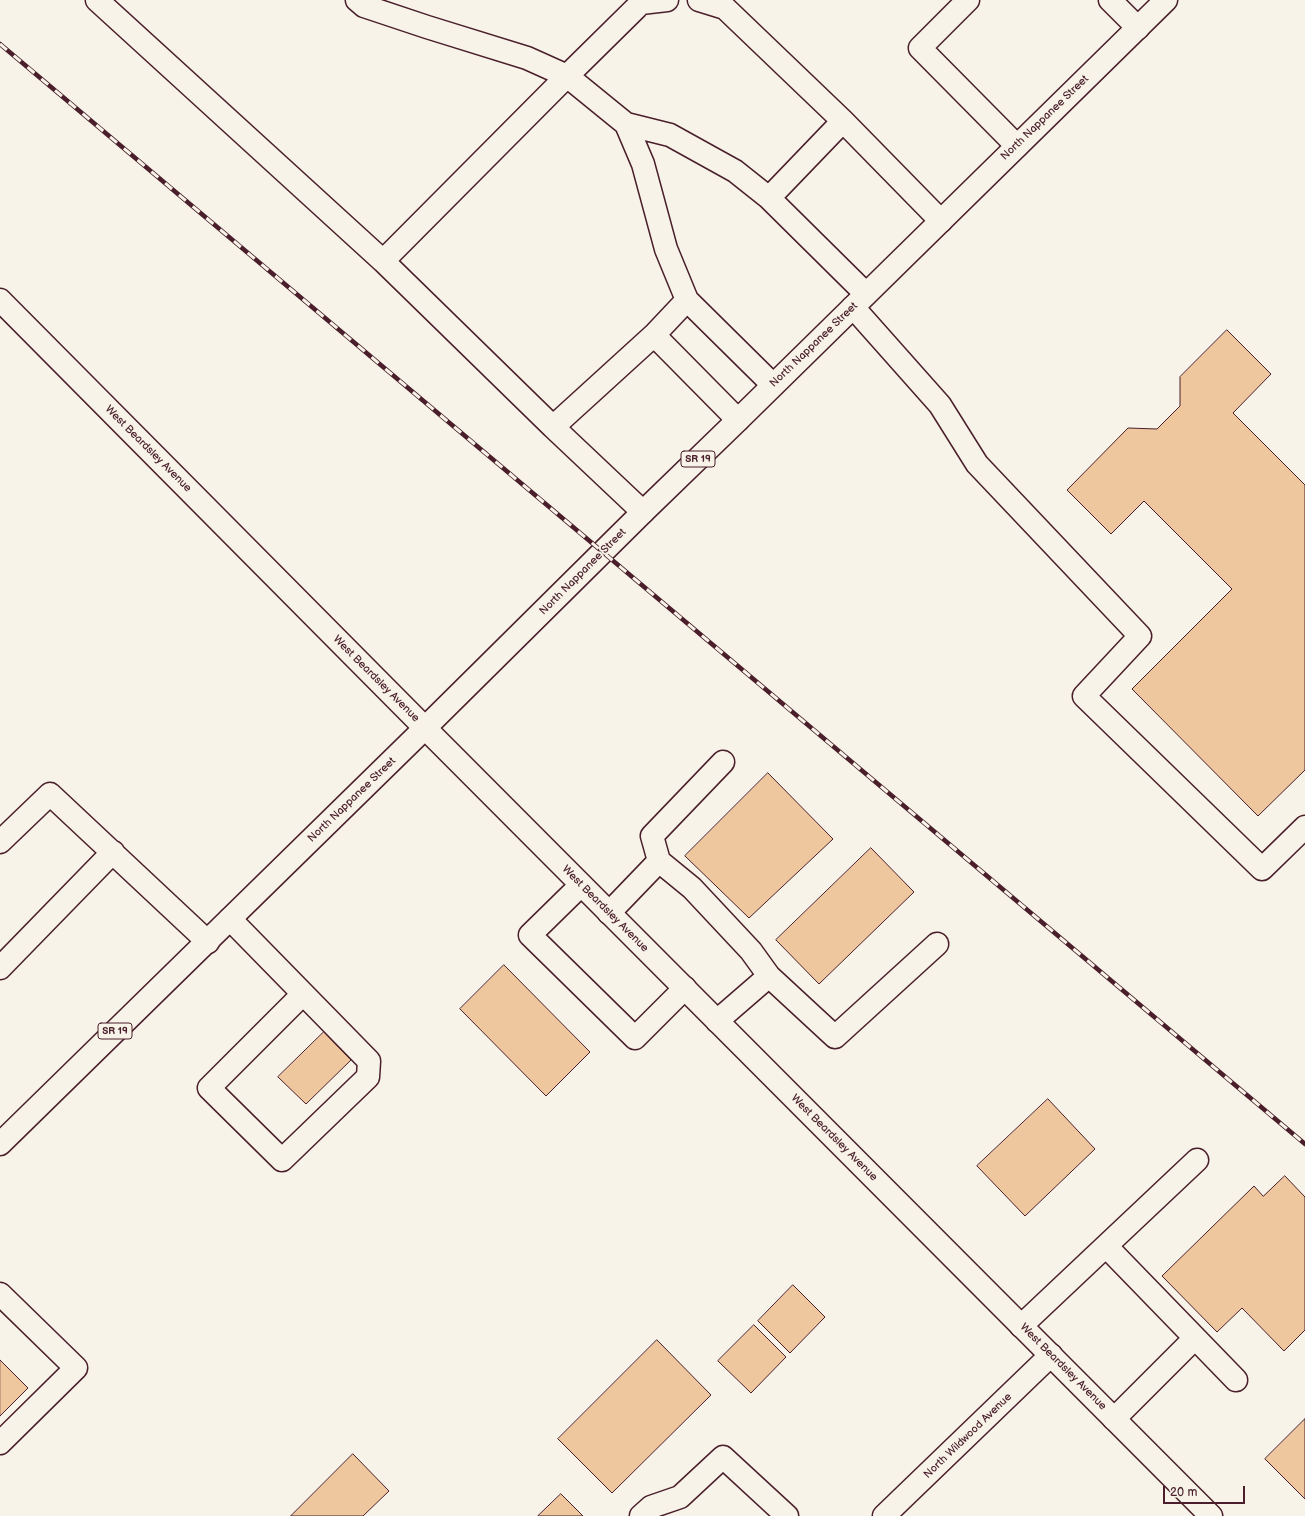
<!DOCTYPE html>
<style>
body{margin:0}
#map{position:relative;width:1305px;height:1516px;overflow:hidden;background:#f7f3e8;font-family:"Balsamiq Sans",sans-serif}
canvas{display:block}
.scale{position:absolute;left:1163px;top:1486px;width:82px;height:18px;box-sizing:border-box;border:2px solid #4a1f2b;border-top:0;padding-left:5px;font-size:12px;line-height:14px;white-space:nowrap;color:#4a1f2b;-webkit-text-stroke:3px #f7f3e8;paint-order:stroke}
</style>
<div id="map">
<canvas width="1305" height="1516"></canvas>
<div class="scale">20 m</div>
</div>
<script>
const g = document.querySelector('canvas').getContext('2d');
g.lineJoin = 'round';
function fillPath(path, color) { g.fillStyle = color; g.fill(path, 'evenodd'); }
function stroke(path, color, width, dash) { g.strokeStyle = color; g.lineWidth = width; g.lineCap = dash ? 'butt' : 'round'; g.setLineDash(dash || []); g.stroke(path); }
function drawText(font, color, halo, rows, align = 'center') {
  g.font = font + ' "Balsamiq Sans",sans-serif'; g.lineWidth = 4; g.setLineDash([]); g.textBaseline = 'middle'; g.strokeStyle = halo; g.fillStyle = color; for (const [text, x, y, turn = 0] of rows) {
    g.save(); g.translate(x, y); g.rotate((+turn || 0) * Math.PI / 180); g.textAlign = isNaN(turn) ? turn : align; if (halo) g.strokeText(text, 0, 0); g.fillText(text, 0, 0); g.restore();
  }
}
const building = new Path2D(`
 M1227 330 1271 374 1233 413 1305 485V770L1258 816 1132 689 1232 589 1144 501 1111 534 1067 490 1128 428 1157 429 1180 406V377Z
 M768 773 833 839 749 918 685 856Z
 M871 848 914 892 819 984 776 940Z
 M504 965 590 1052 546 1096 460 1009Z
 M324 1032 351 1060 306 1104 278 1077Z
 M1048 1099 1095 1149 1025 1216 977 1166Z
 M1285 1176 1305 1197V1330L1284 1351 1242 1308 1217 1332 1162 1276 1254 1186 1263 1196Z
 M793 1285 825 1317 790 1353 758 1321Z
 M754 1325 786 1357 751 1393 718 1361Z
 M657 1340 711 1395 612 1493 558 1439Z
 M0 1360 28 1388 0 1416Z
 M1305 1419V1499L1265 1459Z
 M353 1454 389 1491 363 1516H291Z
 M561 1494 583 1516H538Z`);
fillPath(building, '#efc79e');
stroke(building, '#4a1f2b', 1);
const minor = new Path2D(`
 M97 0 383 261
 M357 0 364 6 427 27 527 58 567 76 641 3 667 0
 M699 0 725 8 843 121
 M968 0 920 48 1017 146
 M1110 0 1138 28
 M626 124 670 135 735 171 769 198
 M866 294 769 198 843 121 941 221
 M0 300 425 728
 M853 307 940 405 977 464 1140 636 1084 696 1262 869 1305 827
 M654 335 687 300 773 385
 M553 427 383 261 567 76 626 124 643 164 666 249 687 300
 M643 512 553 427 654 335 738 420
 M0 842 50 794 208 942
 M659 861 692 888 751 951 769 976
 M581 885 530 935 635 1038 685 988
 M609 913 659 861 652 836 723 762
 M230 919 369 1061 368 1077 282 1160 209 1088 303 994
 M0 968 113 852
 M717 1021 769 976 835 1037 937 944
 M1106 1246 1236 1380
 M0 1294 76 1368 0 1443
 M1021 1326 1197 1160
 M1114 1419 1195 1338
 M641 1516 651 1507 680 1497 723 1457 787 1516
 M884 1516 1051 1355`);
const major = new Path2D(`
 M425 728 1211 1516
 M0 1144 425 728 643 512 738 420 1166 0`);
stroke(minor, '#4a1f2b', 25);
stroke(major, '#4a1f2b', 25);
stroke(minor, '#f7f3e8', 22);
stroke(major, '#f7f3e8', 22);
const rail = new Path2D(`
 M0 44 1305 1144`);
stroke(rail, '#4a1f2b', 4.5);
stroke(rail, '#f7f3e8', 3, [9]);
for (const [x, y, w] of [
 [698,459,34],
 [115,1031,34]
]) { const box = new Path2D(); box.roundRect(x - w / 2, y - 8, w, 16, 3); g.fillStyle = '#f7f3e8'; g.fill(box); stroke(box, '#4a1f2b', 1); }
drawText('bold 10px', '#4a1f2b', null, [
 ["SR 19",698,459],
 ["SR 19",115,1031]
]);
drawText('11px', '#4a1f2b', '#f7f3e8', [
 ["North Nappanee Street",1045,118,-44],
 ["North Nappanee Street",814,345,-44],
 ["West Beardsley Avenue",148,449,45],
 ["North Nappanee Street",583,572,-45],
 ["West Beardsley Avenue",376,679,45],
 ["North Nappanee Street",352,800,-44],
 ["West Beardsley Avenue",605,909,45],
 ["West Beardsley Avenue",834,1138,45],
 ["West Beardsley Avenue",1063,1367,45],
 ["North Wildwood Avenue",968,1436,-44]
]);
</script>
